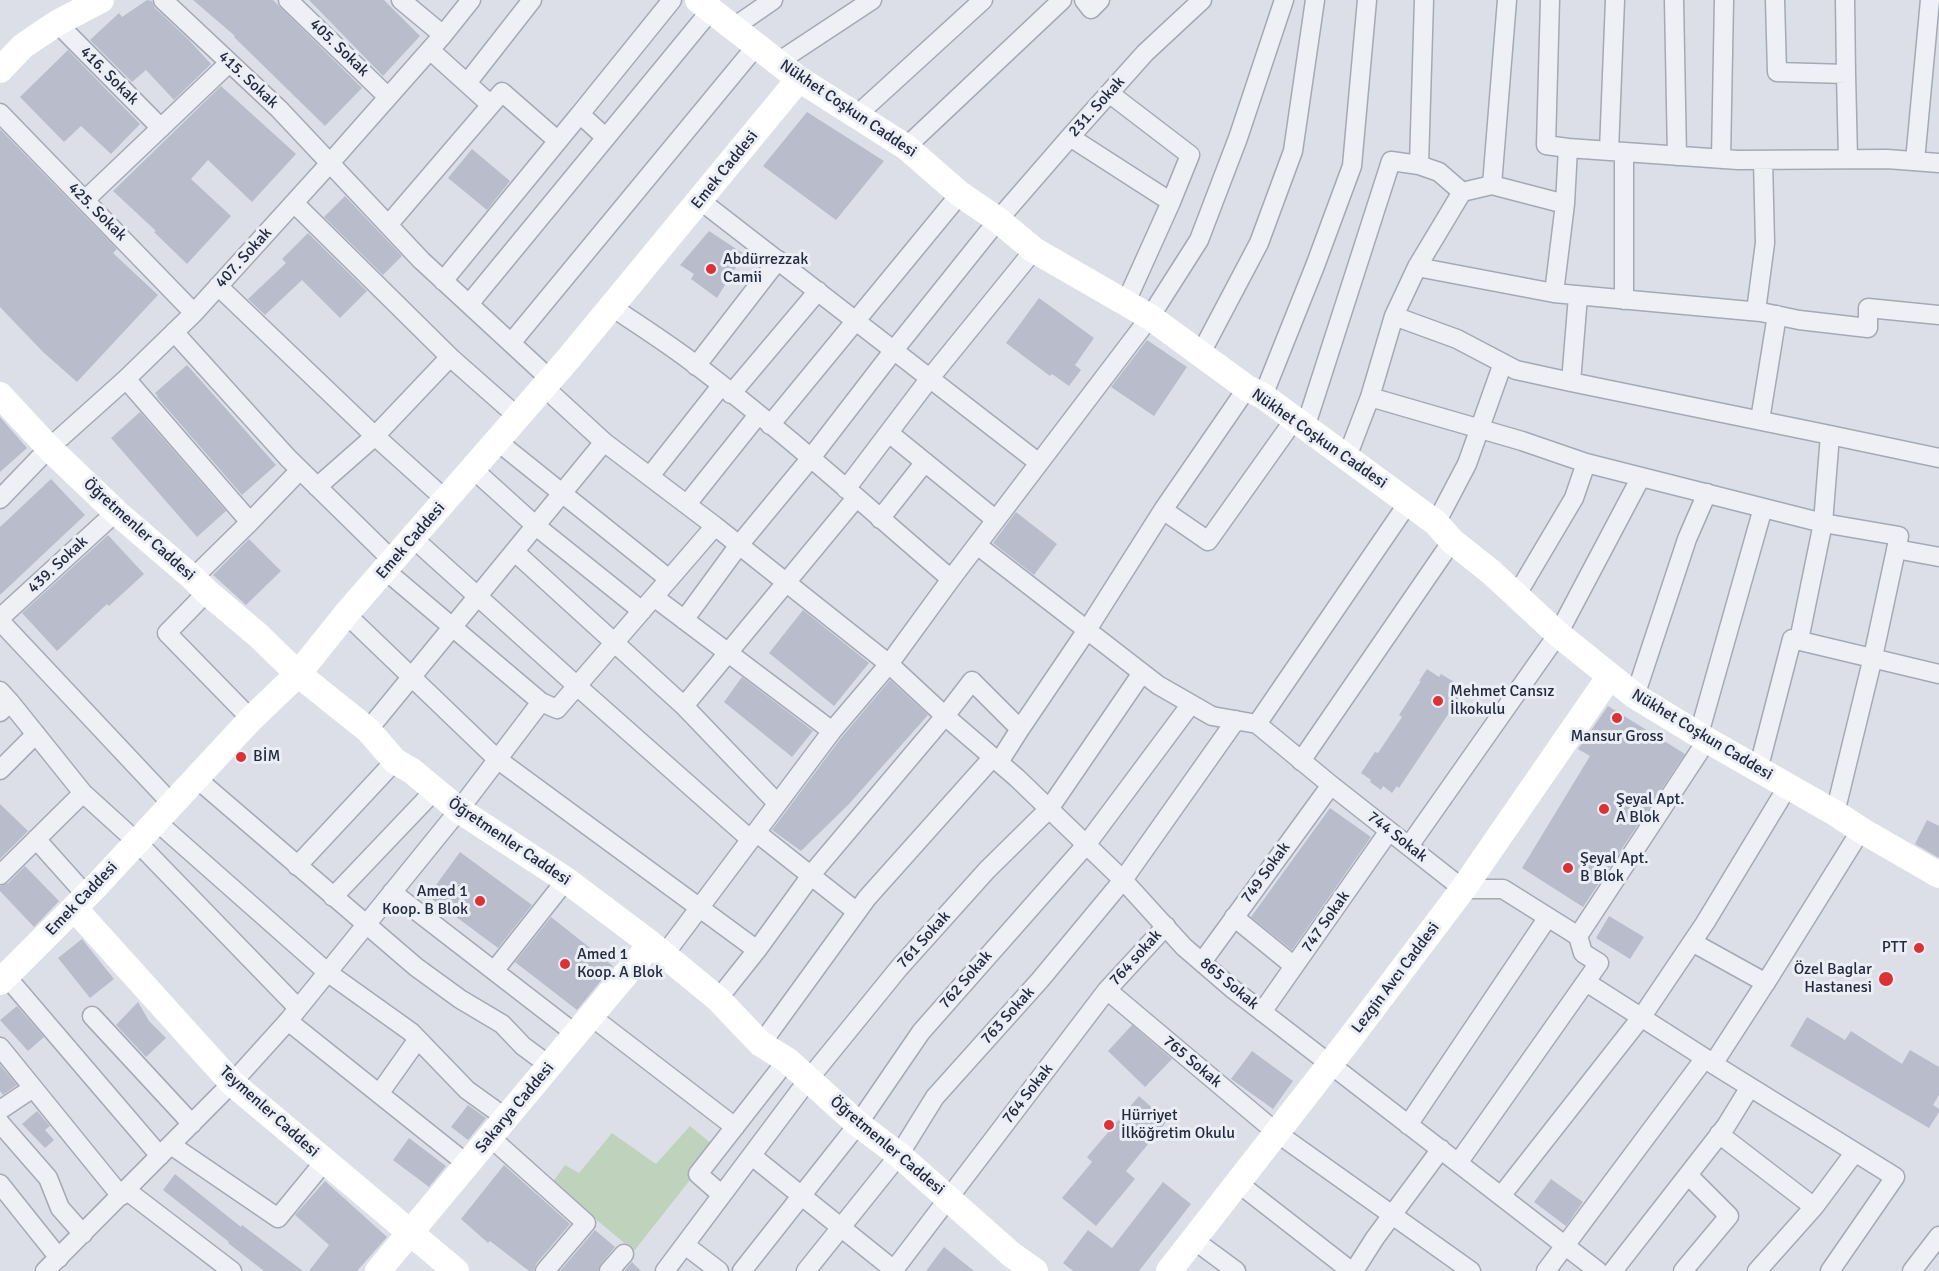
<!DOCTYPE html>
<meta charset="utf-8">
<style>
body{margin:0}
canvas{display:block;background:#dcdfe8}
</style>
<canvas width="1939" height="1271"></canvas>
<script>
const g = document.querySelector('canvas').getContext('2d');
g.lineJoin = 'round';
function fillPath(path, color) { g.fillStyle = color; g.fill(path, 'evenodd'); }
function stroke(path, color, width, dash) { g.strokeStyle = color; g.lineWidth = width; g.lineCap = dash ? 'butt' : 'round'; g.setLineDash(dash || []); g.stroke(path); }
function drawText(font, color, halo, rows, align = 'center') {
  g.font = font + ' Signika,sans-serif'; g.lineWidth = 6; g.setLineDash([]); g.textBaseline = 'middle'; g.strokeStyle = halo; g.fillStyle = color; for (const [text, x, y, turn = 0] of rows) {
    g.save(); g.translate(x, y); g.rotate((+turn || 0) * Math.PI / 180); g.textAlign = isNaN(turn) ? turn : align; if (halo) g.strokeText(text, 0, 0); g.fillText(text, 0, 0); g.restore();
  }
}
fillPath(new Path2D(`
 M690 1126 712 1144 690 1180 634 1251 552 1183 565 1165 579 1173 612 1133 656 1164Z`), '#bfd3bc');
fillPath(new Path2D(`
 M147 0 152 1 155 8 188 39 211 64 174 100 146 70 132 82 90 40 119 13 122 17Z
 M193 0H273L362 88 325 126 234 37 235 36Z
 M309 0H384L420 36 383 76Z
 M68 50 140 124 111 154 81 126 64 142 20 97Z
 M221 86 296 154 252 202 208 160 191 179 231 216 187 264 154 232 156 231 113 191Z
 M807 112 884 161 836 220 763 166Z
 M0 129 117 249 113 253 158 295 77 382 43 352 0 307Z
 M472 149 510 181 487 210 448 178Z
 M345 196 402 256 383 275 324 217Z
 M709 231 744 254 717 298 691 279 694 274 680 265Z
 M308 233 367 291 340 318 302 280 265 315 248 299 286 263 282 259Z
 M1039 298 1094 338 1075 365 1081 370 1069 386 1052 374 1050 376 1006 343Z
 M1147 340 1187 367 1154 416 1111 387Z
 M187 365 276 465 242 495 157 397 158 396 155 393Z
 M140 412 226 511 197 537 111 438Z
 M0 417 27 448 0 472Z
 M51 479 85 515 0 595V527Z
 M1016 512 1057 544 1034 575 993 543Z
 M108 535 144 574 109 606 107 604 57 651 22 613Z
 M249 539 281 571 246 605 213 575Z
 M803 610 869 663 834 706 769 653Z
 M1427 669 1439 677 1441 674 1454 682 1452 685 1460 691 1457 696 1459 698 1399 788 1397 786 1392 793 1383 786 1381 790 1370 782 1371 780 1361 773 1375 752 1378 753 1402 717 1399 715 1421 681H1419Z
 M742 677 813 731 792 757 724 702Z
 M890 680 928 715 849 804 801 851 772 830 841 738Z
 M1608 706 1685 754 1583 907 1522 868 1590 756 1578 749Z
 M0 804 28 831 0 859Z
 M1330 808 1371 837 1292 950 1251 917Z
 M1927 820 1939 826V858L1915 844Z
 M460 852 532 905 498 948 428 896Z
 M25 866 59 901 34 927 0 891V886L8 883Z
 M1609 916 1644 937 1630 959 1596 938Z
 M551 917 613 966 577 1010 515 962Z
 M82 939 114 979 90 998 58 958Z
 M138 1002 149 1021 166 1038 146 1057 116 1025Z
 M17 1006 44 1037 28 1051 0 1020Z
 M1807 1017 1845 1040 1851 1031 1902 1064 1910 1050 1939 1067V1095L1933 1105 1939 1109V1112L1929 1128 1790 1046Z
 M1132 1025 1172 1059 1145 1087 1108 1051Z
 M1252 1051 1293 1081 1273 1109 1231 1079Z
 M0 1065 17 1085 3 1095 0 1091Z
 M1139 1096 1167 1121 1126 1171 1135 1179 1096 1226 1062 1198 1092 1162 1087 1157Z
 M468 1105 486 1118 468 1140 451 1127Z
 M37 1111 50 1126 45 1130 54 1140 45 1148 22 1124Z
 M409 1138 446 1166 429 1187 393 1160Z
 M504 1165 570 1224 536 1264 534 1271H529L490 1241 488 1243 461 1219Z
 M175 1174 241 1227 242 1225 303 1271H264L228 1243 229 1242 163 1190Z
 M1551 1179 1583 1202 1566 1226 1534 1202Z
 M325 1181 387 1237 357 1271H309L329 1245 295 1215Z
 M1163 1182 1191 1204 1139 1271H1073L1063 1263 1088 1230 1112 1248Z
 M595 1230 615 1247 601 1264 598 1271H560Z
 M944 1247 974 1271H926Z
 M632 1262 641 1271H624Z`), '#b9bdcb');
const street = new Path2D(`
 M163 0 279 109 421 260 551 380
 M288 0 388 97
 M401 0 443 35
 M1084 0 1091 9 1100 0
 M1284 0 1238 138 1199 240 1150 317 951 579 889 664 945 716 1017 778 1123 880 1184 947 1234 990 1598 1271
 M1550 0 1546 145 1568 148
 M1674 0 1677 156
 M1775 0 1777 72 1846 74 1845 0
 M57 23 161 128
 M734 27 773 0
 M430 50 491 105
 M778 62 872 0
 M1846 74 1848 159
 M467 83 532 0
 M1109 93 1190 155 1171 202
 M0 113 194 313
 M580 114 672 0
 M857 115 983 0
 M1070 137 1171 202 1126 302
 M906 147 1062 0
 M1609 151 1615 0
 M1721 159 1724 0
 M1915 161 1930 0
 M1419 165 1439 172 1462 192
 M1492 185 1507 0
 M85 200 229 63
 M701 201 1039 463
 M294 203 450 357 375 436 446 500
 M1565 204 1568 148 1738 160 1887 159 1939 163
 M388 225 502 92 558 141
 M1417 267 1554 293 1761 312 1799 320 1868 328V308L1939 315
 M443 281 580 114 606 138
 M218 286 375 436 317 487
 M1578 296 1571 382 1830 435
 M1624 300V152
 M469 304 711 10
 M612 307C636 323 661 339 684 356 777 425 863 504 951 579
 M1756 311 1765 243 1763 160
 M1394 316 1457 339 1516 370 1571 382
 M174 332 288 458 393 561
 M511 343 757 45
 M1201 353 1259 243 1293 151 1315 0
 M450 357 518 417
 M696 366 778 260
 M126 379 250 522 193 578
 M731 394 818 291
 M1263 396 1315 266 1352 166 1367 0
 M1370 397 1522 441 1586 463 1823 523 1830 435 1939 458
 M1760 420 1777 315
 M770 425 960 194
 M1305 428 1391 161 1419 165 1424 0
 M889 433 996 520
 M497 441 669 579
 M1347 457 1370 397 1394 316 1417 267 1462 192 1492 185 1565 204 1554 293
 M473 469 536 526 642 611
 M650 476 721 386
 M846 489 930 378 1034 250
 M0 499 49 448 126 379 194 313 330 163 443 35 471 0
 M687 504 758 415
 M1163 510 1208 541 1294 420
 M880 519 925 462
 M250 522 300 470
 M1436 523 1467 464 1503 363
 M413 538 577 686 750 839
 M977 545 1158 685 1212 716 1257 724 1331 785 1463 889H1503L1578 936 1583 953 1599 963 1458 1163
 M1896 549 1939 557
 M515 552 684 706 777 803
 M385 570 541 702
 M207 592 167 633 251 719
 M1516 596 1574 498 1586 463
 M654 597 832 731
 M346 614 497 759 757 950
 M0 618 116 512
 M684 620 739 545 810 459 894 350 998 220 1070 137 1145 53 1202 0
 M0 621 172 804
 M1799 640 1823 523 1899 536 1873 657 1835 813
 M0 691 10 702 0 712
 M1635 696 1687 539 1707 493
 M10 702 83 793 137 842 298 1008
 M684 706 856 498
 M1257 724 1408 503
 M368 730 604 442 544 387
 M1699 734 1763 508
 M1301 761 1452 541
 M999 762 1020 729
 M0 770 36 734
 M1758 770 1792 639 1939 674
 M196 778 416 967 460 999 502 1024 523 1046 550 1066
 M156 821 327 972 411 1032 467 1090 506 1118
 M757 833 857 912
 M36 839 86 895
 M1409 846 1558 634 1641 477
 M297 866 395 761
 M0 875 83 793
 M392 892 577 1035
 M333 897 434 791
 M1234 917 1294 966
 M1578 936 1707 740
 M1692 942 1766 983
 M664 955 832 731 889 664 715 526
 M1202 962 1331 785
 M494 971 566 880
 M6 976 160 1156
 M1107 990 1277 1133 1471 1271
 M718 999 757 950 815 870 945 716 972 681 1020 729 1087 630 1163 510 1247 388
 M1262 1012 1389 831
 M92 1016 192 1124
 M592 1017 735 1127
 M288 1021 467 1164
 M761 1044 867 898 993 757
 M0 1047 121 1196
 M1705 1058 1713 1064 1770 976 1861 830
 M1713 1064 1895 1177 1830 1271
 M379 1094 418 1039
 M0 1110 33 1088
 M0 1123 48 1178 60 1208 83 1234
 M1408 1125 1548 917
 M1719 1134 1814 1207 1757 1271
 M490 1137 586 1223 545 1271
 M171 1145 278 1218 324 1162
 M752 1156 894 1270
 M1238 1183 1351 1271
 M0 1184 59 1258
 M126 1190 232 1271
 M722 1195 698 1174 787 1060
 M1501 1196 1643 1015 1705 923 1788 786
 M1814 1207 1855 1152
 M1194 1240 1236 1271
 M685 1245 719 1271
 M45 1271 232 1083 288 1021 459 810 541 702 557 709 715 526 604 442
 M609 1271 624 1254
 M665 1271 808 1080 899 968 987 870 1049 809 1142 673
 M742 1271 858 1124 921 1032 1086 845 1191 704
 M806 1271 899 1155 935 1097 1040 980 1123 880 1236 720
 M893 1271 1107 990 1166 926
 M1354 1271 1375 1238 1441 1149
 M1546 1271 1705 1058 1586 982
 M1613 1271 1726 1126 1750 1087
 M1683 1271 1729 1216 1688 1175
 M1912 1271 1939 1236`);
stroke(street, '#a5a9b5', 21);
stroke(street, '#eff0f6', 18);
stroke(new Path2D(`
 M698 0 799 79 906 147 960 194 998 220 1034 250 1150 317 1247 388 1263 396 1436 523 1452 541 1491 572 1558 634 1635 696 1707 740 1835 813 1861 830 1939 875
 M0 70 23 46 57 23 101 0
 M0 395 49 448 116 512 193 578 207 592 259 636 298 674 368 730 395 761 412 771 459 810 566 880 651 944 718 999 761 1044 787 1060 858 1124 899 1155 1012 1255 1035 1271
 M74 908 232 1083 456 1271
 M0 982 97 885 251 719 298 674 346 614 569 358 799 79
 M378 1271 651 944
 M1169 1271 1348 1041 1463 889 1610 676`), '#fff', 26);
for (const [x, y, r, color] of [
 [711,269,6,"#db3236"],
 [1438,701,6,"#db3236"],
 [1617,718,6,"#db3236"],
 [241,757,6,"#db3236"],
 [1604,809,6,"#db3236"],
 [1568,868,6,"#db3236"],
 [480,901,6,"#db3236"],
 [1919,948,6,"#db3236"],
 [565,964,6,"#db3236"],
 [1886,979,8,"#db3236"],
 [1109,1125,6,"#db3236"]
]) { const dot = new Path2D(); dot.arc(x, y, r, 0, 2 * Math.PI); g.fillStyle = color; g.fill(dot); stroke(dot, '#ebeef5', 2); }
drawText('16px', '#242a3f', '#ebeef5', [
 ["405. Sokak",339,48,44],
 ["416. Sokak",109,76,45],
 ["415. Sokak",248,80,43],
 ["231. Sokak",1097,107,-48],
 ["Nükhet Coşkun Caddesi",848,109,34],
 ["Emek Caddesi",725,170,-51],
 ["425. Sokak",97,212,45],
 ["407. Sokak",244,258,-48],
 ["Nükhet Coşkun Caddesi",1319,439,35],
 ["Öğretmenler Caddesi",139,530,42],
 ["Emek Caddesi",411,541,-49],
 ["439. Sokak",58,565,-43],
 ["Nükhet Coşkun Caddesi",1702,735,31],
 ["744 Sokak",1397,837,38],
 ["Öğretmenler Caddesi",509,842,34],
 ["749 Sokak",1266,873,-54],
 ["Emek Caddesi",82,899,-46],
 ["747 Sokak",1326,922,-55],
 ["761 Sokak",924,940,-48],
 ["764 sokak",1136,958,-48],
 ["Lezgin Avcı Caddesi",1396,978,-53],
 ["762 Sokak",966,980,-49],
 ["865 Sokak",1229,984,40],
 ["763 Sokak",1008,1016,-48],
 ["765 Sokak",1192,1062,40],
 ["764 Sokak",1028,1094,-52],
 ["Sakarya Caddesi",515,1108,-50],
 ["Teymenler Caddesi",269,1112,42],
 ["Öğretmenler Caddesi",887,1146,40]
]);
drawText('16px', '#242a3f', '#ebeef5', [
 ["Abdürrezzak",723,260],
 ["Camii",723,278],
 ["Mehmet Cansız",1450,692],
 ["İlkokulu",1450,710],
 ["Mansur Gross",1617,737,"center"],
 ["BİM",253,757],
 ["Şeyal Apt.",1616,800],
 ["A Blok",1616,818],
 ["Şeyal Apt.",1580,859],
 ["B Blok",1580,877],
 ["Amed 1",468,892,"right"],
 ["Koop. B Blok",468,910,"right"],
 ["PTT",1907,948,"right"],
 ["Amed 1",577,955],
 ["Koop. A Blok",577,973],
 ["Özel Baglar",1872,970,"right"],
 ["Hastanesi",1872,988,"right"],
 ["Hürriyet",1121,1116],
 ["İlköğretim Okulu",1121,1134]
], 'left');
</script>
